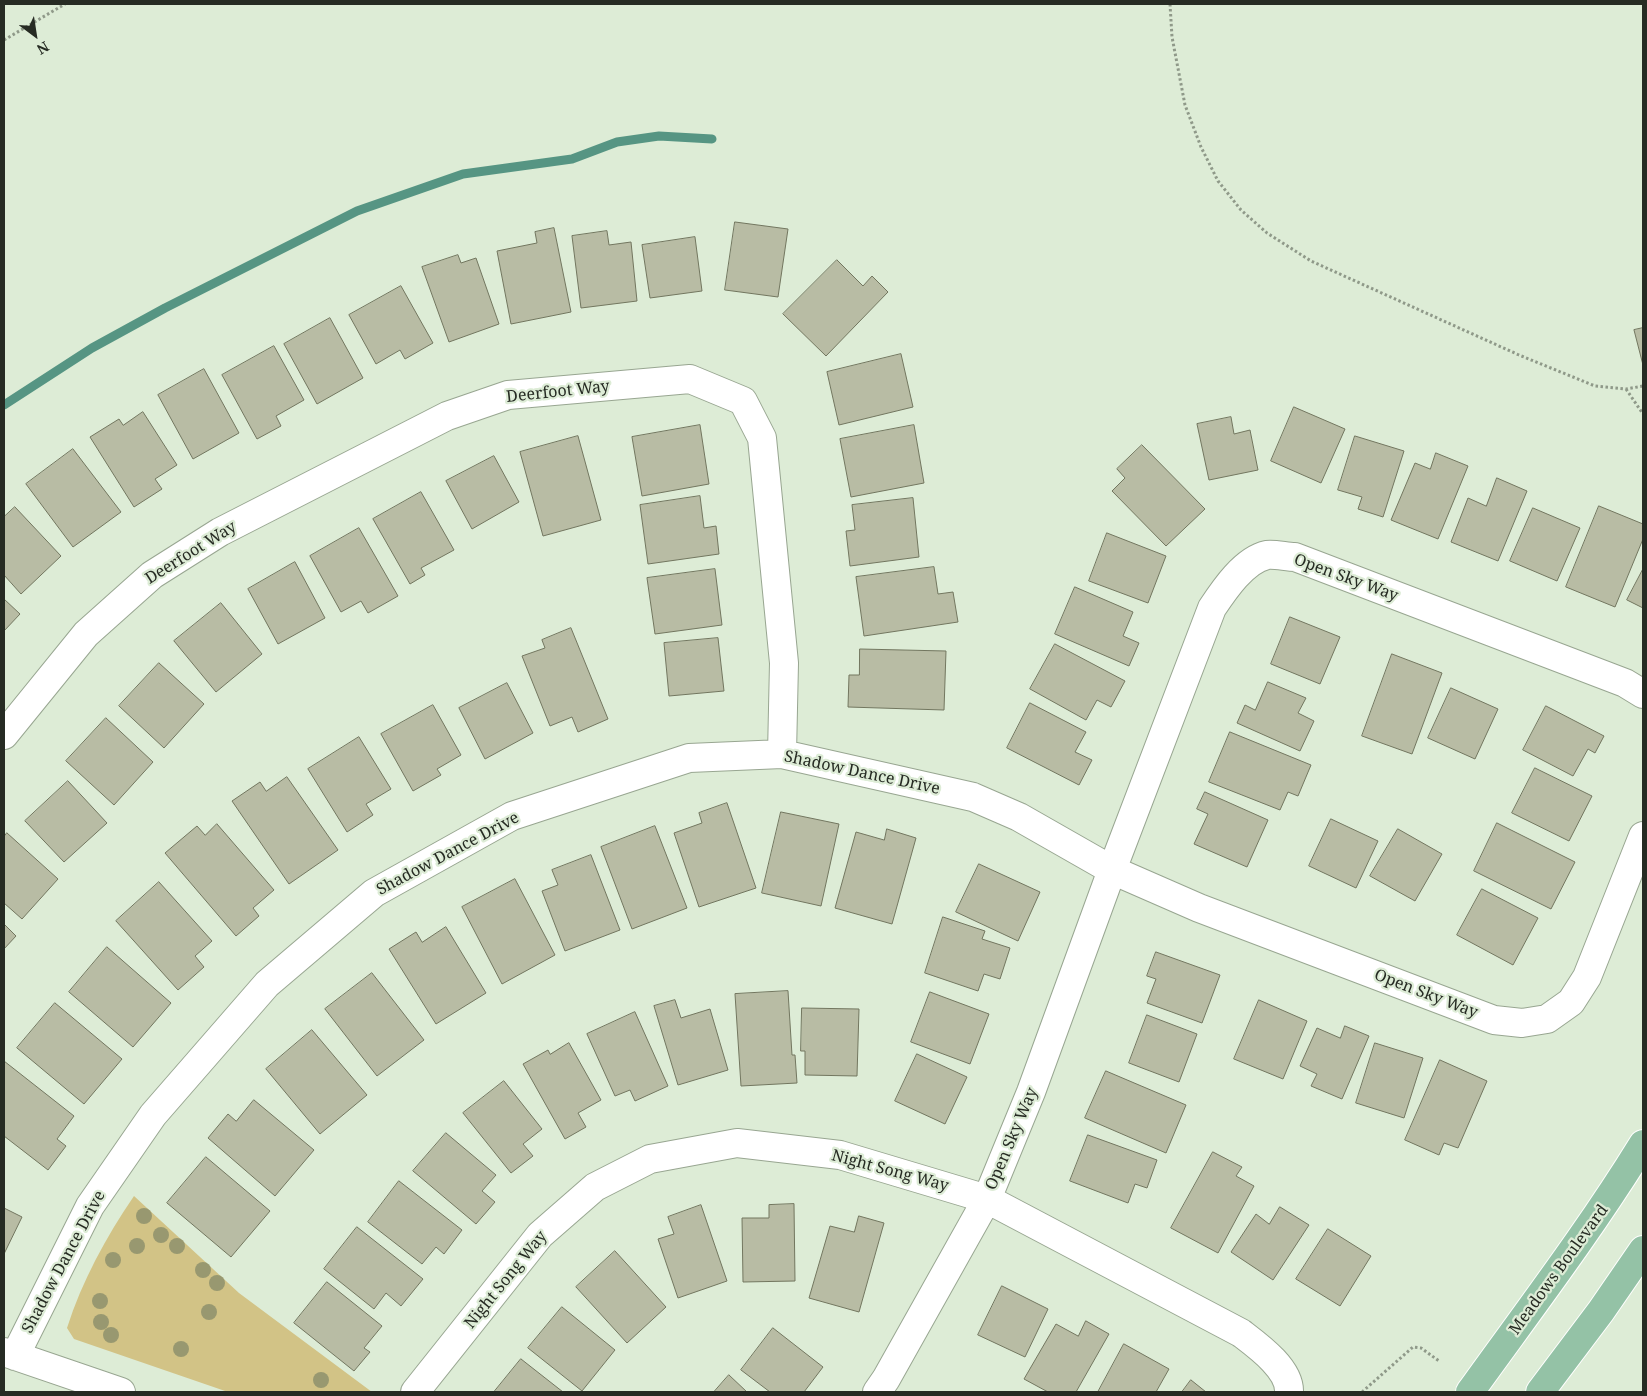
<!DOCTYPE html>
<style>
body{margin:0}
#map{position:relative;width:1647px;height:1396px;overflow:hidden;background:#ddecd6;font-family:"Noto Serif",serif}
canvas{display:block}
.frame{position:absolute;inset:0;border:5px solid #262b23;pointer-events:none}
.north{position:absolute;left:10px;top:10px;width:50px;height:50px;-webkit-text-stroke:4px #ddecd6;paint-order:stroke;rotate:149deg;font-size:14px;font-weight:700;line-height:20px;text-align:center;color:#262b23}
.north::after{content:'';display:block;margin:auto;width:18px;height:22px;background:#262b23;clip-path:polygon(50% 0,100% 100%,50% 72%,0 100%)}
</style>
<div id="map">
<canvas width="1647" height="1396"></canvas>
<div class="frame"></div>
<div class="north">N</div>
</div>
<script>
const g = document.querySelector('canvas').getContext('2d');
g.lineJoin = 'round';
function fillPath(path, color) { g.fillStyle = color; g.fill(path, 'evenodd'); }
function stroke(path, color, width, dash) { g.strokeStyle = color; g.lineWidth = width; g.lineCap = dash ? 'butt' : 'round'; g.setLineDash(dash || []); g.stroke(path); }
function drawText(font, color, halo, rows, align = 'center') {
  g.font = font + ' "Noto Serif",serif'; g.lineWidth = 4.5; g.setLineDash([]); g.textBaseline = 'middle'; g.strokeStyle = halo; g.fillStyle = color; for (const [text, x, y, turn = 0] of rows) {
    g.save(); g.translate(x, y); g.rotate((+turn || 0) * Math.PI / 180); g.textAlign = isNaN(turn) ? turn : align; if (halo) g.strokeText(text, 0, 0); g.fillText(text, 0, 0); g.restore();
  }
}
fillPath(new Path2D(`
 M134 1196 239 1293 372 1392H228L74 1339 67 1328C82 1281 106 1237 134 1196Z`), '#d2c386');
stroke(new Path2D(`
 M4 405 92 348 165 308 357 211 463 174 572 159 617 142 659 136 712 139`), '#569583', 9);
const building = new Path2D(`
 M735 222 788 229 778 297 725 290Z
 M554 228 571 312 511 324 497 251 537 243 535 232Z
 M607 231 609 245 631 242 637 301 581 308 572 236Z
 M695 237 702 291 650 298 642 245Z
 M458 255 461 263 476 258 499 324 449 342 422 267Z
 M837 260 863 286 872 276 888 292 826 356 783 314Z
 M401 286 433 343 405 359 400 350 376 364 349 315Z
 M330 318 363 378 317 404 284 344Z
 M1643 328V365L1634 330Z
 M274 346 304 400 276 416 281 426 257 439 222 375Z
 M901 354 913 407 839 425 827 372Z
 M204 369 239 433 193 459 158 395Z
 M1294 407 1345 429 1321 483 1271 461Z
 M143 412 177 465 155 479 162 489 134 507 90 437 119 419 123 425Z
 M1231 417 1234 434 1250 430 1258 470 1209 480 1197 424Z
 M700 425 709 484 642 496 632 437Z
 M914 425 924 483 851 497 840 439Z
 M578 436 601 520 543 536 520 452Z
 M1355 436 1404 451 1383 517 1358 509 1362 497 1338 490Z
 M1142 445 1205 509 1166 546 1112 491 1125 478 1117 469Z
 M73 449 121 512 73 547 26 484Z
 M1436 453 1468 466 1438 539 1391 520 1415 463 1430 469Z
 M494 456 519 502 472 529 446 481Z
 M1497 478 1527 491 1498 561 1451 542 1468 498 1486 506Z
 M421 492 454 550 421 568 425 575 410 584 373 519Z
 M700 496 704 528 716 526 719 554 648 564 640 505Z
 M913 498 919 557 850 566 846 531 855 530 852 505Z
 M1599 506 1643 524V539L1615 607 1566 587Z
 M15 507 61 556 21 594 4 575V517Z
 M1533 508 1580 528 1557 581 1510 561Z
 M359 528 398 596 368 613 361 601 341 612 310 556Z
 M1107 533 1166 556 1148 603 1089 581Z
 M295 562 325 618 278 644 248 589Z
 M934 567 938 594 953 592 958 622 864 636 856 577Z
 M715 569 722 625 655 634 647 578Z
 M1643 569V608L1627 600Z
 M1075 587 1133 612 1123 636 1139 643 1129 666 1055 634Z
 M4 599 20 614 4 631Z
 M221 603 262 654 216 692 174 641Z
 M1290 617 1340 637 1320 684 1271 664Z
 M571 628 608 719 578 732 572 717 550 726 522 656 545 648 542 640Z
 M718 638 724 691 669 696 664 643Z
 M1055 644 1125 681 1111 707 1097 700 1086 720 1030 689Z
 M860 649 946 651 944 710 848 707 849 675H859Z
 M1392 654 1442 673 1412 754 1362 736Z
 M159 663 204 704 164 748 119 706Z
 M1268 682 1306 698 1298 713 1314 721 1300 751 1237 723 1245 705 1255 710Z
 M507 683 533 733 485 759 459 708Z
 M1451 688 1498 709 1475 759 1428 738Z
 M1030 703 1086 732 1075 752 1092 760 1079 785 1007 748Z
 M433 705 461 755 437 769 441 775 413 791 381 734Z
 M1546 706 1604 736 1595 753 1588 749 1573 776 1523 750Z
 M106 718 153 762 114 805 66 761Z
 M1230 732 1311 765 1298 796 1288 792 1280 810 1209 782Z
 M359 737 391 789 366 804 373 815 347 832 308 769Z
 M1535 768 1592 796 1569 841 1512 813Z
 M287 777 338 850 289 884 232 801 260 782 266 791Z
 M68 781 107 823 64 862 25 821Z
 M1205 792 1268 820 1247 867 1194 844 1208 814 1197 809Z
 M727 803 756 888 699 907 674 833 702 823 699 813Z
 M781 812 839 824 821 906 762 893Z
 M1331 819 1378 841 1356 888 1309 866Z
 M1497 823 1575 862 1551 909 1474 871Z
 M217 824 274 890 253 908 259 916 236 936 165 853 197 826 205 835Z
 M655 826 687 908 632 929 601 847Z
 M887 829 916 838 892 924 835 908 856 832 884 840Z
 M1398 829 1442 854 1415 901 1370 876Z
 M7 833 58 879 22 919 4 903V837Z
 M591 855 620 930 565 951 542 891 558 885 552 870Z
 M979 864 1040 892 1018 941 956 912Z
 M515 879 555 955 502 984 462 907Z
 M159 882 212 941 195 956 204 967 178 990 116 921Z
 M1482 889 1538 918 1513 965 1457 935Z
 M943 917 985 931 982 939 1010 948 1000 979 984 974 978 991 925 973Z
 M4 924 16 936 4 949Z
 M446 927 486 993 436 1024 389 949 416 932 422 942Z
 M107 947 171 1003 133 1047 69 992Z
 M1156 952 1220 975 1202 1023 1147 1003 1156 979 1147 976Z
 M372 973 424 1040 377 1076 325 1009Z
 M788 991 792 1055H795L797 1083 741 1086 735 994Z
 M930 992 989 1014 970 1064 911 1042Z
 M675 1000 681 1018 710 1009 728 1070 678 1085 654 1006Z
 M1259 1000 1307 1021 1283 1079 1234 1059Z
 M55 1003 122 1059 84 1104 17 1048Z
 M802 1008 859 1009 857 1076 805 1075V1051H801Z
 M635 1012 668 1086 635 1101 630 1090 615 1096 587 1034Z
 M1147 1015 1197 1034 1179 1082 1129 1063Z
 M1345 1026 1369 1036 1342 1099 1311 1086 1317 1074 1300 1066 1317 1028 1340 1038Z
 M312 1030 367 1095 320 1134 266 1069Z
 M569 1043 601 1100 578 1113 586 1127 565 1139 523 1064 548 1050 550 1054Z
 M1375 1043 1423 1058 1404 1118 1356 1103Z
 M917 1054 967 1077 945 1124 895 1101Z
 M1440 1060 1487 1081 1458 1148 1444 1143 1439 1155 1405 1140Z
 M4 1061 74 1116 57 1139 66 1146 48 1170 4 1136Z
 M1106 1071 1186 1105 1166 1153 1085 1118Z
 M504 1081 542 1129 523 1144 533 1156 511 1173 463 1113Z
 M254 1100 314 1150 275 1196 208 1138 228 1114 236 1121Z
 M446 1133 496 1175 482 1191 495 1202 476 1224 413 1171Z
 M1088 1135 1157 1160 1147 1188 1135 1184 1128 1203 1070 1181Z
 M1213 1152 1242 1167 1236 1176 1254 1186 1218 1253 1171 1228Z
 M206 1157 270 1211 231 1257 167 1203Z
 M399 1181 462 1230 444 1254 436 1247 422 1264 368 1222Z
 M794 1204 795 1281 743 1282 742 1218H769V1205Z
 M701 1205 727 1281 678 1298 658 1239 674 1234 668 1217Z
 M1280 1207 1309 1225 1273 1280 1231 1252 1256 1214 1269 1224Z
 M4 1208 22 1217 4 1254Z
 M859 1216 884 1223 859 1312 809 1298 830 1226 854 1232Z
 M357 1227 423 1279 401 1306 386 1293 374 1309 324 1269Z
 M1328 1229 1371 1256 1340 1306 1296 1279Z
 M615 1251 666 1307 627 1343 576 1287Z
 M327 1282 382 1326 364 1348 370 1352 354 1371 294 1323Z
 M1002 1286 1048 1309 1025 1357 978 1335Z
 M562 1307 615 1350 582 1391 528 1348Z
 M1086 1321 1109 1334 1076 1392H1048L1024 1379 1056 1324 1078 1336Z
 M773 1328 823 1367 804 1392H770L741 1370Z
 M1124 1344 1169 1369 1156 1392H1098Z
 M521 1359 563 1392H494Z
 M729 1375 747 1392H714Z
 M1191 1380 1206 1392H1182Z`);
fillPath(building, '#b8bca4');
stroke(building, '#72765f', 1);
const minor = new Path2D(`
 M4 735 86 634 152 575 220 532 447 416 508 395 690 379 743 401 762 438 784 663 782 754
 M4 1352 121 1392
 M15 1356 90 1206 153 1115 267 984 374 893 512 816 689 758 782 754 973 797 1019 817 1112 870 1199 908 1494 1020 1522 1023 1547 1019 1571 1002 1587 977 1643 836
 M415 1392 540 1235 595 1187 650 1159 737 1143 840 1155 987 1199 1241 1333C1258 1346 1290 1369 1289 1392
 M877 1392 886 1379 987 1199 1031 1092 1112 870 1212 608C1224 590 1244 560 1267 555 1275 554 1287 557 1295 557L1625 683 1643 694`);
const major = new Path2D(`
 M1470 1392C1529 1310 1590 1230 1643 1144
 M1540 1392 1601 1311 1643 1250`);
stroke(minor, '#98a691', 30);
stroke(major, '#fff', 30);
stroke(new Path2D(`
 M1170 4 1172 37 1185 105 1201 147 1218 181 1241 210 1267 233 1311 261 1519 355 1595 386 1626 389 1643 386
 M4 40 65 4
 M1626 389 1643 414
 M1362 1392 1413 1347 1421 1348 1439 1361`), '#8f9989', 3, [2.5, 2.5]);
stroke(minor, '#fff', 28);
stroke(major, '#94c2a6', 28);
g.fillStyle = '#989870';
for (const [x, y] of [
 [144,1216],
 [161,1235],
 [137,1246],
 [177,1246],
 [113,1260],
 [203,1270],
 [217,1283],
 [100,1301],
 [209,1312],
 [101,1322],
 [111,1335],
 [181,1349],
 [321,1380]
]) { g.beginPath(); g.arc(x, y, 8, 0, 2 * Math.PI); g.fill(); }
drawText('16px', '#262b23', '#ddecd6', [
 ["Deerfoot Way",558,392,-6],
 ["Deerfoot Way",191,553,-32],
 ["Open Sky Way",1346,578,20],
 ["Shadow Dance Drive",862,773,12],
 ["Shadow Dance Drive",448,854,-28],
 ["Open Sky Way",1426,994,21],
 ["Open Sky Way",1012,1139,-67],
 ["Night Song Way",890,1171,15],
 ["Shadow Dance Drive",64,1262,-62],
 ["Meadows Boulevard",1559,1270,-54],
 ["Night Song Way",506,1280,-51]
]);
</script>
